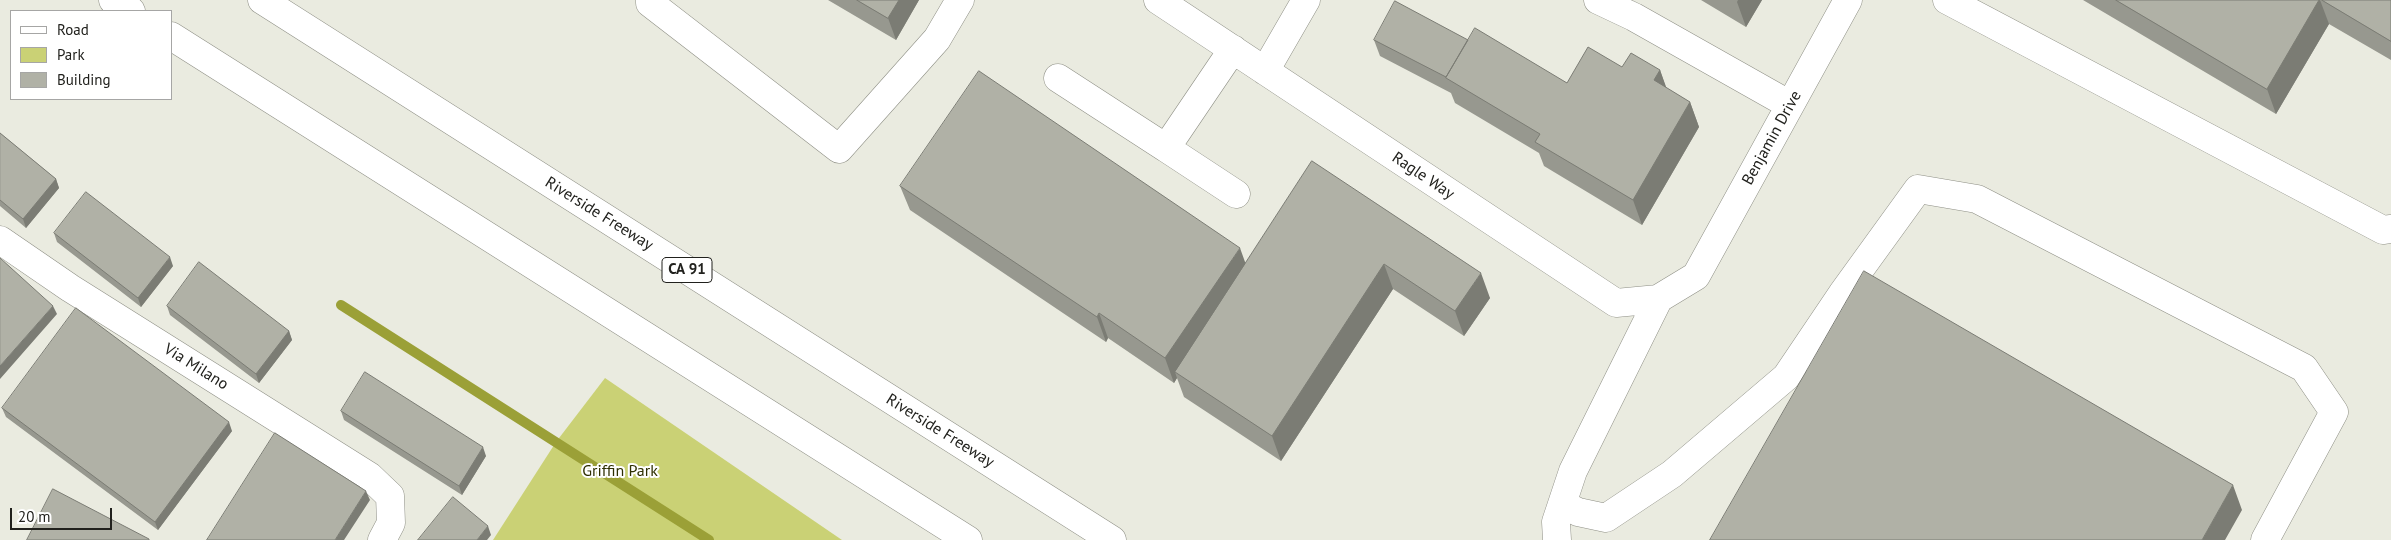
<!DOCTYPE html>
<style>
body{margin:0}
#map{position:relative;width:2391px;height:540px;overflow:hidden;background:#eaebe0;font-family:"PT Sans",sans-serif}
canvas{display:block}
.legend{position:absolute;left:10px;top:10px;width:162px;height:90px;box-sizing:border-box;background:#fff;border:1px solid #a6a6a5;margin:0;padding:6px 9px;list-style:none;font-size:15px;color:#21211d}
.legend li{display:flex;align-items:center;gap:10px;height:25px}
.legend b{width:25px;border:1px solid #a6a6a5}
.scale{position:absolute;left:10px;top:508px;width:102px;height:22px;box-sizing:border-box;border:2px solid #21211d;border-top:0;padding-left:6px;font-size:15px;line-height:18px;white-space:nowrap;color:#21211d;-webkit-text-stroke:4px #fff;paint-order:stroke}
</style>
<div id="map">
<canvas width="2391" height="540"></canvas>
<ul class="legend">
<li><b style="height:6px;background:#fff"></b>Road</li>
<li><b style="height:14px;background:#cad175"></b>Park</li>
<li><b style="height:14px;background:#b0b1a6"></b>Building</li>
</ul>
<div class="scale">20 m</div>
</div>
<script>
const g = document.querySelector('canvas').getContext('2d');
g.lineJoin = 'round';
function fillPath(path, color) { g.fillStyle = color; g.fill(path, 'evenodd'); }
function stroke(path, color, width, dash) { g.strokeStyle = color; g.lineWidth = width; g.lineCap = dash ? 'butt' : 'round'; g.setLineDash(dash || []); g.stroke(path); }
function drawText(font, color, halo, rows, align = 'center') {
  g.font = font + ' "PT Sans",sans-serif'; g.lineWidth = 4; g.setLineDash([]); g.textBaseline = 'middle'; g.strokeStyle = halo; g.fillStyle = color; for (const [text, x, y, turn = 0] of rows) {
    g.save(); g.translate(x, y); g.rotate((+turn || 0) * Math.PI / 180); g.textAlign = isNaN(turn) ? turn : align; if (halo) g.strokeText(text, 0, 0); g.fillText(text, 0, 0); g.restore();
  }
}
fillPath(new Path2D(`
 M605 378 842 540H493L556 442Z`), '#cad175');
stroke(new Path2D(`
 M341 305 709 540`), '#9ba037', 10);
const minor = new Path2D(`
 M650 0V3L839 149 937 39 960 0
 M1158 0 1616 303 1658 299 1696 276 1848 0
 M1598 0 1634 17 1790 105
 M1947 0 2383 230 2391 229
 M1265 71 1306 0
 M1058 78 1166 148 1233 49
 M1166 148 1236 194
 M0 240 70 288 369 476 390 496 391 523 382 540
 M1562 504 1578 512 1606 518 1672 474 1786 377 1842 294 1918 189 1977 199 2304 368 2334 412 2265 540
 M1557 540 1556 522 1573 471 1659 298`);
const highway = new Path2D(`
 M113 0 131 11
 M262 0 1112 540
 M171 36 968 540`);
stroke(minor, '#8e8f85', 29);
stroke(highway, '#8e8f85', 29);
stroke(minor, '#fff', 28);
stroke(highway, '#fff', 28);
fillPath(new Path2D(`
 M828 0H919L896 40Z
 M1701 0H1762L1746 27Z
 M2083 0H2391V60L2329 24 2276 114Z
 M1374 40H1468L1567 83 1622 67 1660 70 1666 88 1690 102 1699 127 1642 225 1544 166 1539 153 1455 103 1451 93 1380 56Z
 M0 133 56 179 59 188 26 228 0 206Z
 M1312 161 1490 298 1464 336 1393 289 1281 461 1184 397 1177 378 1174 383 1108 338 1106 342 910 210 900 186 1245 264Z
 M54 233 173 266 141 307 57 242Z
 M167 306 289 331 292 340 259 383 170 315Z
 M2 408 232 431 158 530 6 417Z
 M341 411 486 456 462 495 344 420Z`), '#97988f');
fillPath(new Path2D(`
 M899 0H919L896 40 888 18Z
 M1738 0H1762L1746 27 1737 2Z
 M2319 0H2320L2329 24 2276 114 2267 89Z
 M1660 70 1669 95 1654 80Z
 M1690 102 1699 127 1642 225 1633 200Z
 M56 179 59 188 26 228 23 219Z
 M1240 248 1249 273 1175 372 1177 378 1174 383 1165 358Z
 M170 257 173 266 141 307 138 298Z
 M1384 264 1393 289 1281 461 1272 436Z
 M1481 273 1490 298 1464 336 1455 311Z
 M53 306 57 314 0 379V366Z
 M1099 313 1108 338 1106 342 1097 317Z
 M289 331 292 340 259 383 256 374Z
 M229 422 232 431 158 530 155 522Z
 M483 447 486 456 462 495 459 486Z
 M2233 485 2242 510 2225 540H2202Z
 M366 491 370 500 344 540H335Z
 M488 526 491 535 487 540H477Z`), '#7b7c74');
const building = new Path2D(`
 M857 0H899L888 18Z
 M2116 0H2319L2267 89Z
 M2322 0H2391V41Z
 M1395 1 1468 40 1446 77 1374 40Z
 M1475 28 1567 83 1588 47 1622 67 1631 53 1660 70 1654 80 1690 102 1633 200 1535 142 1540 134 1446 78Z
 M979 71 1240 248 1165 358 1099 313 1097 317 900 186Z
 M0 133 56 179 23 219 0 200Z
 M1312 161 1481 273 1455 311 1384 264 1272 436 1175 372Z
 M86 192 170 257 138 298 54 233Z
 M0 258 53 306 0 366Z
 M199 262 289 331 256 374 167 306Z
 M1864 271 2233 485 2202 540H1710Z
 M76 308 229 422 155 522 2 408Z
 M365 372 483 447 459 486 341 411Z
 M275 433 366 491 335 540H207Z
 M53 489 149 539V540H27Z
 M453 497 488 526 477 540H418Z`);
fillPath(building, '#b0b1a6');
stroke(building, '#7b7c74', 1);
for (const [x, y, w] of [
 [687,270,50]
]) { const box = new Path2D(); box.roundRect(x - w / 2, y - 12.5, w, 25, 4); g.fillStyle = '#fff'; g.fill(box); stroke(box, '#21211d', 1); }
drawText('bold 15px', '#21211d', null, [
 ["CA 91",687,270]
]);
drawText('16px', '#21211d', '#fff', [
 ["Benjamin Drive",1772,138,-61],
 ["Ragle Way",1423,176,34],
 ["Riverside Freeway",599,214,32],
 ["Via Milano",196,367,32],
 ["Riverside Freeway",940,431,32]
]);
drawText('16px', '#2e2f02', '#fff', [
 ["Griffin Park",620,471]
]);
</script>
